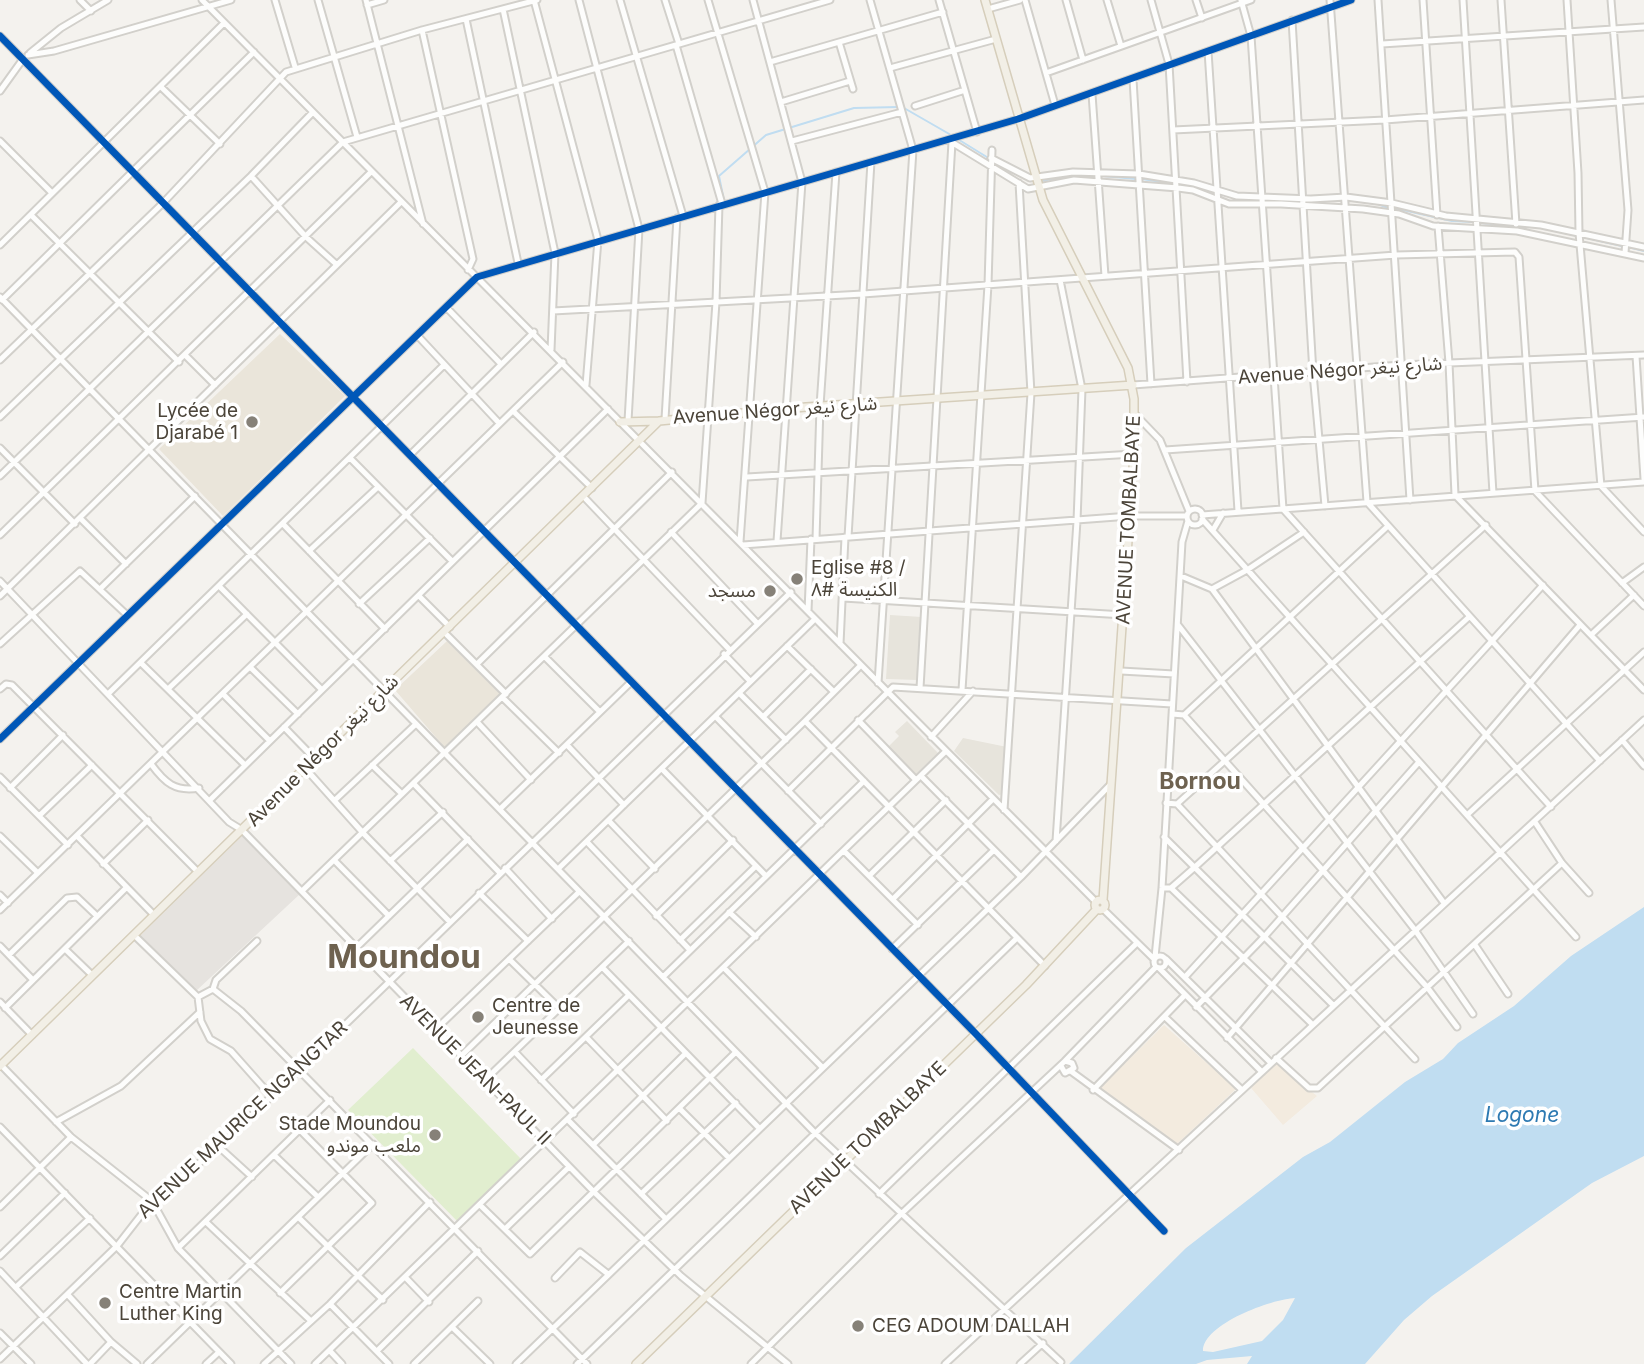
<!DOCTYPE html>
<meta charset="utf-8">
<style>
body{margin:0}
canvas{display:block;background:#f4f2ee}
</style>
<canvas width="1644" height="1364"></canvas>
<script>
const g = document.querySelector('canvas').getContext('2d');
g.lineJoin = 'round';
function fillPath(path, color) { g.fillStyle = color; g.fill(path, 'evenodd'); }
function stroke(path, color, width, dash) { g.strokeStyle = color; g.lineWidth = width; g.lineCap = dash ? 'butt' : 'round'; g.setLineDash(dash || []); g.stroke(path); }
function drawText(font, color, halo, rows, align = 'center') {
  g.font = font + ' Inter,"Noto Sans Arabic",sans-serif'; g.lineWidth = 7; g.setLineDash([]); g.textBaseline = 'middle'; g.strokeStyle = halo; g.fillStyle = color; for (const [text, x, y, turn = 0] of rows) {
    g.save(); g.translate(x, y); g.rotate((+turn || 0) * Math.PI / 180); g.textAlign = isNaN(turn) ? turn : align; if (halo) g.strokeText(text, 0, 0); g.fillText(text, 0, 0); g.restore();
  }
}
fillPath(new Path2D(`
 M890 615 922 617 918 680 886 679Z
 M907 721 938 753 915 775 888 747 899 736 895 732Z
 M963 738 1007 747 1004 794 999 795 954 751Z`), '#e7e4dc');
fillPath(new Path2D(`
 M1164 1025 1236 1089 1177 1144 1099 1089Z
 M1276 1064 1317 1096 1283 1125 1251 1088Z`), '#f3ebdf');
fillPath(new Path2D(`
 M280 334 345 396 223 516 159 449Z
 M447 641 501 695 446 749 395 690Z`), '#eae5da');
fillPath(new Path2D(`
 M413 1048 522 1160 458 1222 348 1110Z`), '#e1eecf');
fillPath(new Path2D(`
 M242 836 300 894 196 991 140 936Z`), '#e6e3df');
fillPath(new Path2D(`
 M1644 907V1156L1592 1183 1432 1296 1404 1320 1365 1364H1247L1252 1356 1207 1360 1196 1364H1069L1186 1248 1303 1157 1330 1142 1405 1082 1443 1059 1458 1043 1514 1006 1571 956ZM1295 1298 1283 1320 1262 1341 1213 1352 1203 1351C1203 1324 1272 1299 1295 1298Z`), '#c0ddf1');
stroke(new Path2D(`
 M904 108 951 135
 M956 138 990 159
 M1019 175 1036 182
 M1104 176 1136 179
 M1142 179 1206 189
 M1042 181 1070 175
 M724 201 719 176 766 135 854 108 899 107
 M1315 201 1351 200
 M1378 204 1388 208
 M1394 208 1452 221 1474 222
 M1480 223 1513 225
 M1539 227 1622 246
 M1628 247 1644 251
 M668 413 674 311`), '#c0ddf1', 2);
const minor = new Path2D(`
 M80 0 91 11
 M202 0 1096 902
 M275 0 295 67
 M318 0 357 137
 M366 0 423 224
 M534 0 598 240 586 385
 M579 0 639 229 628 421
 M620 0 683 216
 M665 0 679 44
 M708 0 765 192 740 542
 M753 0 802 182 777 541
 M870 0 913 150 878 683
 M939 0 977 132
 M1025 0 1055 105
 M1066 0 1083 60
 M1107 0 1121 46
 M1151 0 1169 64 1187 382
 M1196 0 1202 18
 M1241 0 1251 36 1283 509 1551 807
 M1330 0 1367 502 1600 761
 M1378 0 1410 500
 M1423 0 1437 215
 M1463 0 1493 493
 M1501 0 1516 224
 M1567 0 1578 173 1579 233 1601 486 1644 532
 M1611 0 1628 210 1625 253
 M367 5 384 0
 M503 9 555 253 551 350
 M988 9 1020 0
 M466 19 518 263
 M1292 20 1313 373 1325 506
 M422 30 473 259 468 270
 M0 36 976 1034 1164 1231
 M839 42 853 89
 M1382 44 1644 27
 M676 45 722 204
 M1208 51 1238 511
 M30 53 61 28 108 0
 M28 55 54 51 231 0
 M770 62 943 12
 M890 68 996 39
 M1046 73 1251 0
 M1133 79 1151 384
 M161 87 220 144
 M0 91 23 59
 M1092 94 1105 276
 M781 102 850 81
 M915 106 965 90
 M1173 130 1385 120 1644 100
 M0 141 52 193
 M792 141 902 112
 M953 143 1028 189 1074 180 1178 188 1193 190 1229 204H1281L1363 209 1399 214 1433 226 1517 231 1644 258
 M991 158 1030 178 1073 172 1139 174 1194 183 1237 196 1311 199 1346 197 1392 203 1446 216 1541 225 1644 247
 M251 176 306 237 336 264
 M31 215 179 362
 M1438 226 1449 363 1455 495 1644 690
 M0 245 224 23
 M0 297 815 1133 1061 1362
 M2 300 254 52
 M446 307 501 364
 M553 311 863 294 1396 255 1515 252 1519 257 1535 491 1644 606
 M417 335 499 423
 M185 355 215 385
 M1636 356 1644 479
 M0 360 163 203 286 72 422 30 537 0
 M1133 385 1401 365 1644 355
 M513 411 592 488
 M1135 414 1160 440 1189 511
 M0 417 251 176 313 112
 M665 419 677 218
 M0 448 75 524
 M1165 450 1644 417
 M410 455 534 332
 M351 459 452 561
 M0 476 343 142 830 0
 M747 477 1134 454
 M584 497 729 649
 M1187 517a8 8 0 1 1 16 0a8 8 0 1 1-16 0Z
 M1202 515 1644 482
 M81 519 126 564
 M1202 519 1576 937
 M283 524 385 629
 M1213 530 1223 513
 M671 532 757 623
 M0 535 371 172
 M848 537 871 162
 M816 539 820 406 836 172
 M743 545 1130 516H1187
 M309 551 378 487
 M1181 576 1212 589 1444 903
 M0 581 229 822 242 830 594 1192 681 1276 788 1364
 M1622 583 1644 567
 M219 586 322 690
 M101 588 195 496
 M1212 589 1247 570 1304 532
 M0 596 401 202
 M419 596 450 627
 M843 598 1124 615
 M359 604 430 538
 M808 611 811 539
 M1178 625 1415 930 1473 1014
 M444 632 506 694
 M1591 635 1634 595
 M0 644 80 571 127 615
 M840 644 845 537
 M787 646 834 692
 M724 654 750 681
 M545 657 600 712
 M141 663 245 765
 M477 664 672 472
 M861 665 805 721 1045 966
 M251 668 298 714
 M1121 671 1174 674
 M920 688 952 142
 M0 689 6 684 12 685 198 872
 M168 689 247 614
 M962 690 988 285 992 150
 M739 693 786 740
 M108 694 444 365
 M223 694 270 741
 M503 698 559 753
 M1172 714 1184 715 1427 987 1457 1027
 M1184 715 1388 526
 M716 717 821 824
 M763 717 811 669
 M858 720 916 780
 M478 723 531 780
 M284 727 314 758
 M931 737 973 691
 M0 739 477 277 1018 119 1351 0
 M1622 740 1644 766
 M567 745 624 805
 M151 764C165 783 175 792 199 788
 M372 765 402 794
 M305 768 364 834 450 922
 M662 769 766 876
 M921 776 1021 877
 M0 777 68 845
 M414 784 500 873
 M10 788 63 735
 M788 791 893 687 1172 704
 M210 800 608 409
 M335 800 416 724
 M1166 803 1177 804 1486 525
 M1177 804 1415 1059
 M500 809 630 683
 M1004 810 1031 393 1019 183
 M1467 815 1644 652
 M39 816 92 765
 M609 821 655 869
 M1535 822 1562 863 1589 893
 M0 836 38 873
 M77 836 154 915
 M1164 837 1333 1005
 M1056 841 1077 521 1082 389 1060 280
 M587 842 690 950
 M844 851 918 925
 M335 861 389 916
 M390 861 443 812
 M103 864 148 820
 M505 868 552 919
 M558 869 815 619
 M869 876 946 800
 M1162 888H1171L1195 867 1469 617
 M1171 888 1313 1025
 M302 891 702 503 716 302 719 205
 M479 893 528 941
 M0 895 8 903
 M893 899 993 799
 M1103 909 1154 959
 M0 910 563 362
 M729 912 756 937
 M656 916 733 840
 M134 935 198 997 201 1021 210 1039 231 1051 271 1096
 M680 940 756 866
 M1475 945 1508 994
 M0 946 33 980
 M356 948 468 839
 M65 949 92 975
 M892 949 994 850
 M9 955 67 898 77 897 97 916
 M1154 962a6 6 0 1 1 12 0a6 6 0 1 1-12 0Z
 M1155 957 1162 888 1182 542 1188 521
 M509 959 560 1009
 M1166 959 1271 1063
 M602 967 759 1128
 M724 968 822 1067
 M1159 968 1262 1072
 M664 976 864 781
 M1186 976 1543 585
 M213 989 216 980 257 941
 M198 997 213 989 241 1011 587 1364
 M0 1002 32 1035
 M1196 1007 1265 936 1419 762
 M5 1008 126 888
 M1165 1017 1242 1090
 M435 1030 579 892
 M587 1038 667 1121
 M1227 1038 1580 625
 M515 1052 574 1114
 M461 1056 805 721
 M1276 1058 1309 1088H1318L1562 863
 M1065 1061 1156 967
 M0 1064 71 1137 152 1201 178 1248 291 1364
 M1072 1072 1179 1150
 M485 1080 629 941
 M541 1080 629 995
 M1093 1090 1185 995
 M680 1109 729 1158
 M568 1120 666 1219
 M56 1122 121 1086 200 1012
 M0 1127 231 1364
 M593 1145 686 1053
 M219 1147 252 1177
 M274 1155 318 1197
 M641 1194 736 1103
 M879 1194 1137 943
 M480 1205 530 1254 736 1052
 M0 1207 71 1137
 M298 1217 383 1300
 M206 1222 311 1321
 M505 1229 569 1167
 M178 1248 330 1100
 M0 1256 65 1193
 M0 1271 87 1364
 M406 1278 429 1302
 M555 1278 580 1252 608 1274
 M16 1287 90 1218
 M280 1293 372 1203 300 1130
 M68 1295 111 1342 137 1364
 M330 1304 389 1364
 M452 1327 490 1364
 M0 1333 31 1364
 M330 1351 342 1364
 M377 1351 478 1251
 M0 1359 117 1246 152 1201 219 1147 791 592
 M90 1364 111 1342
 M147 1364 373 1144
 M206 1364 219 1352
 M264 1364 330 1304 430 1202
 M315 1364 946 751
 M414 1364 478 1301
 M516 1364 1021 877 1110 785
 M577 1364 1017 938
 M751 1364 901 1214 1065 1061 1072 1063 1074 1068 1065 1073 1061 1066
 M945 1364 1644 720
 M1020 1364 1043 1343`);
const major = new Path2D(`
 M985 0 1043 200 1128 368 1134 399V454L1103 900
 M620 422 659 421
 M1095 905a5 5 0 1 1 10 0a5 5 0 1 1-10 0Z
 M0 1066 659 421 806 407 1133 385
 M636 1364 1026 985 1097 909`);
stroke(minor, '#d2d0cb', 9);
stroke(major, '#d6cebb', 10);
stroke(minor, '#fdfdfc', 5);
stroke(major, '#f2efe6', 7);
stroke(new Path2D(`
 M0 36 976 1034 1164 1231
 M0 739 477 277 1018 119 1351 0`), '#0057b8', 7);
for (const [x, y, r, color] of [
 [252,422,7,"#868178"],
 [797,579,7,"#868178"],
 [770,591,7,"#868178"],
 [478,1017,7,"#868178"],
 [435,1135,7,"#868178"],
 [105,1303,7,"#868178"],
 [858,1326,7,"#868178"]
]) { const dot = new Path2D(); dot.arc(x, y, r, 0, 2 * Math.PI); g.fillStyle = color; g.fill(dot); stroke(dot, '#fff', 2.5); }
drawText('19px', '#4b4439', '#fff', [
 ["Avenue Négor شارع نيغر",1340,371,-4],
 ["Avenue Négor شارع نيغر",775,411,-4],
 ["AVENUE TOMBALBAYE",1129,520,-87],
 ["Avenue Négor شارع نيغر",323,751,-45],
 ["AVENUE JEAN-PAUL II",475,1070,45],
 ["AVENUE MAURICE NGANGTAR",243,1120,-43],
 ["AVENUE TOMBALBAYE",868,1138,-44]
]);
drawText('19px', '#4b4439', '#fff', [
 ["Lycée de",238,411,"right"],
 ["Djarabé 1",238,433,"right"],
 ["Eglise #8 /",811,568],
 ["الكنيسة #٨",811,590],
 ["مسجد",756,591,"right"],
 ["Centre de",492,1006],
 ["Jeunesse",492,1028],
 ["Stade Moundou",421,1124,"right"],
 ["ملعب موندو",421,1146,"right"],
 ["Centre Martin",119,1292],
 ["Luther King",119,1314],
 ["CEG ADOUM DALLAH",872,1326]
], 'left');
drawText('italic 21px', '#2e7ab2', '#fff', [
 ["Logone",1522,1116]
]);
drawText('bold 23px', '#6e6250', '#fff', [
 ["Bornou",1200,782]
]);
drawText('bold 33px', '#6e6250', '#fff', [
 ["Moundou",404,958]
]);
</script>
